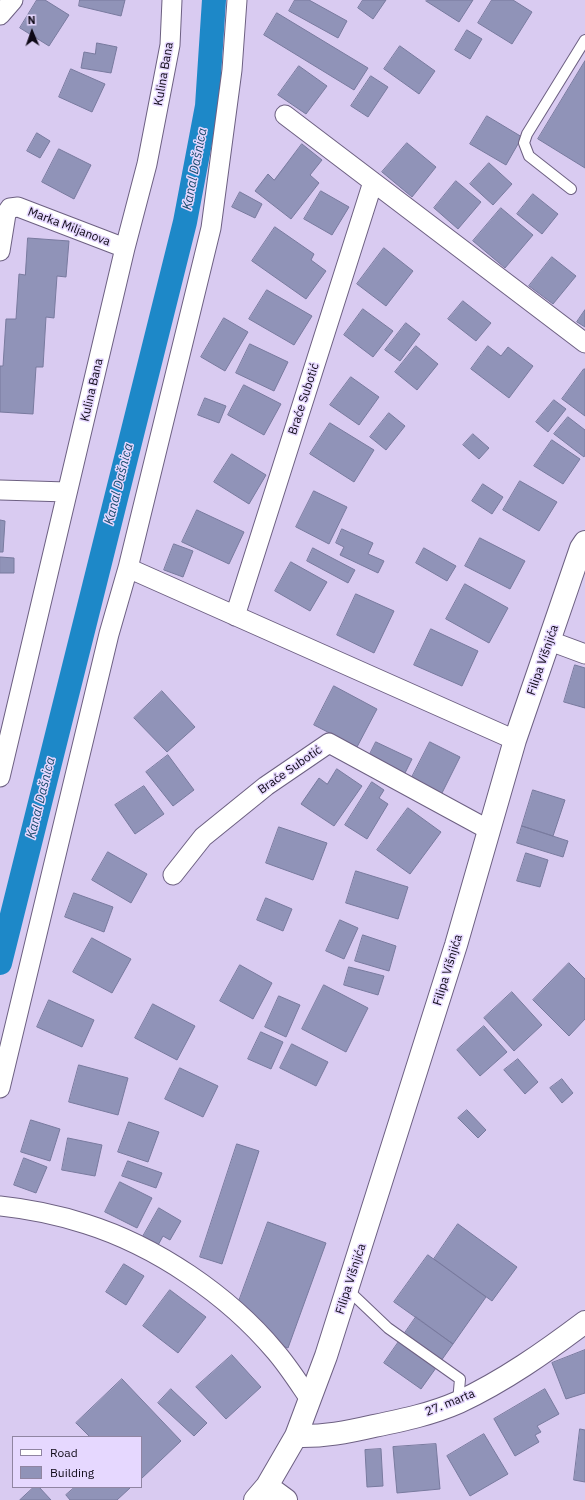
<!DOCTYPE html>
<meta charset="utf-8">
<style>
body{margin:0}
#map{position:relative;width:585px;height:1500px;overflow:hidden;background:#d9cbf1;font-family:"IBM Plex Sans",sans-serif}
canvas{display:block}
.legend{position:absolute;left:12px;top:1436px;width:130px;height:52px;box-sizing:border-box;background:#e6d8ff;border:1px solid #9085a2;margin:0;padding:5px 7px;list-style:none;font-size:12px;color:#0e0916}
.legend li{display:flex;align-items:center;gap:8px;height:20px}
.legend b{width:20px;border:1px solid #9085a2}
.north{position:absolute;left:12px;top:12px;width:40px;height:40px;-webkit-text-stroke:3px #e6d8ff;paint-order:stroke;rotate:358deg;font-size:11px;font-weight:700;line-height:16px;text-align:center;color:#0e0916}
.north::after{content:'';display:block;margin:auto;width:14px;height:18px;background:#0e0916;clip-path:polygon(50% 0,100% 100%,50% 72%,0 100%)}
</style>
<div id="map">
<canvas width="585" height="1500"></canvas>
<ul class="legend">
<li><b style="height:5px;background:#fff"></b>Road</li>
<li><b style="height:11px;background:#9093b8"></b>Building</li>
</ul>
<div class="north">N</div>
</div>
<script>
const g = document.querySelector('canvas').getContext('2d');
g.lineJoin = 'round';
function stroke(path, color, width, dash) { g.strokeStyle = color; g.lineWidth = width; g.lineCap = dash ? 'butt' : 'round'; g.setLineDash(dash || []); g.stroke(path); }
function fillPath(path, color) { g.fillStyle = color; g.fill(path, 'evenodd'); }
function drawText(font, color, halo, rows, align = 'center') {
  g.font = font + ' "IBM Plex Sans",sans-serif'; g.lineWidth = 3; g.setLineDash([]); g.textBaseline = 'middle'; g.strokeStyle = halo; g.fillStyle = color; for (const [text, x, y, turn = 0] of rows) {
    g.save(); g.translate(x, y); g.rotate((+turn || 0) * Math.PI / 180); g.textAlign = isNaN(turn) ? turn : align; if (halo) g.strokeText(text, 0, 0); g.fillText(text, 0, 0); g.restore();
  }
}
stroke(new Path2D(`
 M0 963 185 222 207 106 214 0`), '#1d88c8', 24);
const building = new Path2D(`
 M37 0H45L69 15 49 46 20 28Z
 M80 0H125L121 16 79 6Z
 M295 0H309L347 21 338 38 289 11Z
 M363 0H386L373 19 358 8Z
 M427 0H473L459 22 426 1Z
 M492 0H513L532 12 512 44 478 23Z
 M277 13 368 68 354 90 264 35Z
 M467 30 482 39 470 59 455 50Z
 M97 43 117 47 111 73 81 68 84 52 95 54Z
 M400 46 435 71 419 94 384 69Z
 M585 61V168L538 139Z
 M299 66 327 86 306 114 278 95Z
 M71 69 105 84 92 112 59 97Z
 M371 76 388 87 368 117 351 106Z
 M487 116 522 137 506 165 470 144Z
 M37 133 50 141 40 158 27 151Z
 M407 143 436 167 412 197 382 172Z
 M302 144 322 160 310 175 319 183 291 219 255 191 268 174 274 180Z
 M59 149 91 165 74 199 42 182Z
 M489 163 512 184 493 205 470 184Z
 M456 181 481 202 458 229 434 208Z
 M321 191 349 207 332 235 304 219Z
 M240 192 262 204 255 218 232 207Z
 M533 194 558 214 542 234 517 214Z
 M501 208 533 235 505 268 473 241Z
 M275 227 314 254 311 260 326 271 306 299 252 261Z
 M28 238 69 241 66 277 57 276 54 318 46 317 43 367H36L33 414 0 412V366H3L6 319H16L19 274 25 275Z
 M384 248 413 271 386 306 357 284Z
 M552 257 576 276 553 304 529 286Z
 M267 290 312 316 294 345 249 319Z
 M463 301 491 323 476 341 448 319Z
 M363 309 393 331 373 357 344 335Z
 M585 310V327L577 322Z
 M224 318 248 332 225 371 201 357Z
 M406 323 420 334 400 361 385 350Z
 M250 344 288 362 274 391 236 373Z
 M416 346 438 364 417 390 395 372Z
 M488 346 501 356 508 347 533 366 509 398 471 369Z
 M584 369H585V416L562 399Z
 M351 377 379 397 359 425 330 405Z
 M244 385 281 404 264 435 228 415Z
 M205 398 226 406 219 423 198 415Z
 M554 400 566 409 548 432 536 422Z
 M389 413 405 426 386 450 370 437Z
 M568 417 585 430V455L584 457 554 434Z
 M330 423 374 450 354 482 310 454Z
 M473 434 489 448 479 459 463 445Z
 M552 440 580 459 563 484 534 466Z
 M232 454 266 475 249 504 214 482Z
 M520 481 557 502 539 531 503 510Z
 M483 484 503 497 492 514 472 501Z
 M314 491 347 507 329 544 296 527Z
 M197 510 244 532 229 564 182 542Z
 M0 520 5 521 3 552H0Z
 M342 529 373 543 368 554 384 561 378 573 340 555 344 547 336 543Z
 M480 538 525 561 510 589 465 566Z
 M174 544 193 551 183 577 164 570Z
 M313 548 355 570 348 583 307 561Z
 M424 548 456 566 447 581 416 563Z
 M0 557 14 558V573H0Z
 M291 562 327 582 310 611 275 591Z
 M465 584 508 608 489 643 446 619Z
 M356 594 394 611 374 653 337 635Z
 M431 629 478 651 462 686 414 665Z
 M575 665 585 668V708L564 702Z
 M334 686 377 709 357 747 314 725Z
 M162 691 195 727 167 752 134 718Z
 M376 742 412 759 403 777 367 760Z
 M430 742 460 757 440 797 410 781Z
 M168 755 194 790 173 806 146 772Z
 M337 769 362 786 334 826 301 804 319 778 327 784Z
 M372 782 384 790 379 798 388 804 367 839 345 825Z
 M144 786 164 814 135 834 115 805Z
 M533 790 565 800 553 836 522 826Z
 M408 808 441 832 410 874 377 850Z
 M522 826 568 841 563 857 517 843Z
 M279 827 327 843 313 880 266 863Z
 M108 852 147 874 131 903 92 880Z
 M526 853 548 860 540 887 517 881Z
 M356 871 408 887 398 919 346 903Z
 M74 893 113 907 104 932 65 917Z
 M266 898 292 909 283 931 257 920Z
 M340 920 358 928 344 959 326 951Z
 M363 935 396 946 389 971 355 961Z
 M92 938 131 959 112 993 73 972Z
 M569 963 585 979V1019L569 1036 533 1000Z
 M240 965 272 983 253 1019 220 1001Z
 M349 967 384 976 378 995 344 985Z
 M324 985 368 1008 346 1052 302 1029Z
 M512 992 542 1025 514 1051 484 1018Z
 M279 996 300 1005 286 1037 265 1027Z
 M49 1000 94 1020 82 1047 37 1027Z
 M153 1004 195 1026 177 1060 135 1038Z
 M484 1026 507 1052 480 1076 457 1050Z
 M261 1032 283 1042 271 1069 248 1059Z
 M292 1044 328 1062 316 1086 280 1068Z
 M518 1059 538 1082 525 1094 504 1070Z
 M79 1065 128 1078 118 1115 69 1102Z
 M180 1068 218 1086 203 1117 165 1099Z
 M562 1079 573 1093 562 1103 550 1088Z
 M467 1110 486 1130 478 1138 458 1118Z
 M31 1120 60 1129 50 1161 21 1152Z
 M129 1122 159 1132 148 1162 118 1152Z
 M68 1138 102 1145 95 1176 62 1170Z
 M237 1144 259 1151 222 1264 200 1257Z
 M24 1158 47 1167 36 1193 14 1185Z
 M128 1161 162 1173 156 1188 122 1176Z
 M120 1182 152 1198 137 1228 105 1212Z
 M159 1208 181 1221 170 1240 163 1236 156 1249 141 1240Z
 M268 1222 326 1243 288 1348 275 1343 239 1301Z
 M458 1224 517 1267 492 1301 434 1259Z
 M428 1255 486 1297 453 1344 394 1302Z
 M124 1264 144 1276 126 1305 106 1292Z
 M170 1290 206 1317 178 1353 143 1326Z
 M416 1317 453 1344 421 1389 384 1363Z
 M585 1350V1393L566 1399 552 1363Z
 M232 1355 261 1387 226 1419 196 1387Z
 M122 1379 181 1441 141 1479V1437H90L76 1423Z
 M171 1389 207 1423 194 1436 158 1403Z
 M545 1389 559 1414 537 1426 541 1432 535 1435 539 1442 515 1456 494 1419Z
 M580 1429 585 1430V1482L574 1480Z
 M484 1434 508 1474 470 1496 447 1456Z
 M436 1444 440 1489 397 1493 393 1447Z
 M381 1449 383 1486 367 1487 365 1450Z
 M34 1487H39L51 1500H20Z
 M75 1487H129L130 1488 117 1500H70L66 1495Z`);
fillPath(building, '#9093b8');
stroke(building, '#787a9e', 1);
const lane = new Path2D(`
 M571 189 529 156 524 143 527 134 585 40
 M347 1289 388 1328 460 1379 458 1402`);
const street = new Path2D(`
 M0 15 13 0
 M285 115 585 343
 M0 251 6 214 10 208 18 207 125 248
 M0 490 67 492
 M128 568 515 740
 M235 616 373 182
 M550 641 585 654
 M0 777 125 248 147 164 170 45 172 0
 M173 875 203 837 266 786 329 743 489 830
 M0 1088 109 634 128 568 211 228 232 70 237 0
 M0 1206C29 1209 58 1215 86 1224 156 1246 228 1295 275 1351 288 1366 298 1382 309 1398`);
const secondary = new Path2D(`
 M296 1436C323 1437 348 1432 374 1426 403 1420 432 1414 459 1402 504 1381 545 1352 585 1322
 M267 1486 286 1500
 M255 1500 267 1486 296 1436 326 1356 456 945 515 740 581 548 585 542`);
stroke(lane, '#6d6082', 12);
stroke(street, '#6d6082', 21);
stroke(secondary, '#6d6082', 24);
stroke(lane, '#fff', 10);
stroke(street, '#fff', 19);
stroke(secondary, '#fff', 22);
drawText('12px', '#0e0916', '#e6d8ff', [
 ["Kulina Bana",164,74,-80],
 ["Marka Miljanova",69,227,21],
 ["Kulina Bana",92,390,-77],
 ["Braće Subotić",304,399,-72],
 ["Filipa Višnjića",543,660,-71],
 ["Braće Subotić",290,770,-35],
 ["Filipa Višnjića",448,970,-73],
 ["Filipa Višnjića",351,1279,-72],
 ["27. marta",450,1403,-22]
]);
drawText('italic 13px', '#184b6d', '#e6d8ff', [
 ["Kanal Dašnica",195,169,-79],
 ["Kanal Dašnica",119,484,-76],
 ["Kanal Dašnica",41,798,-76]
]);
</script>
